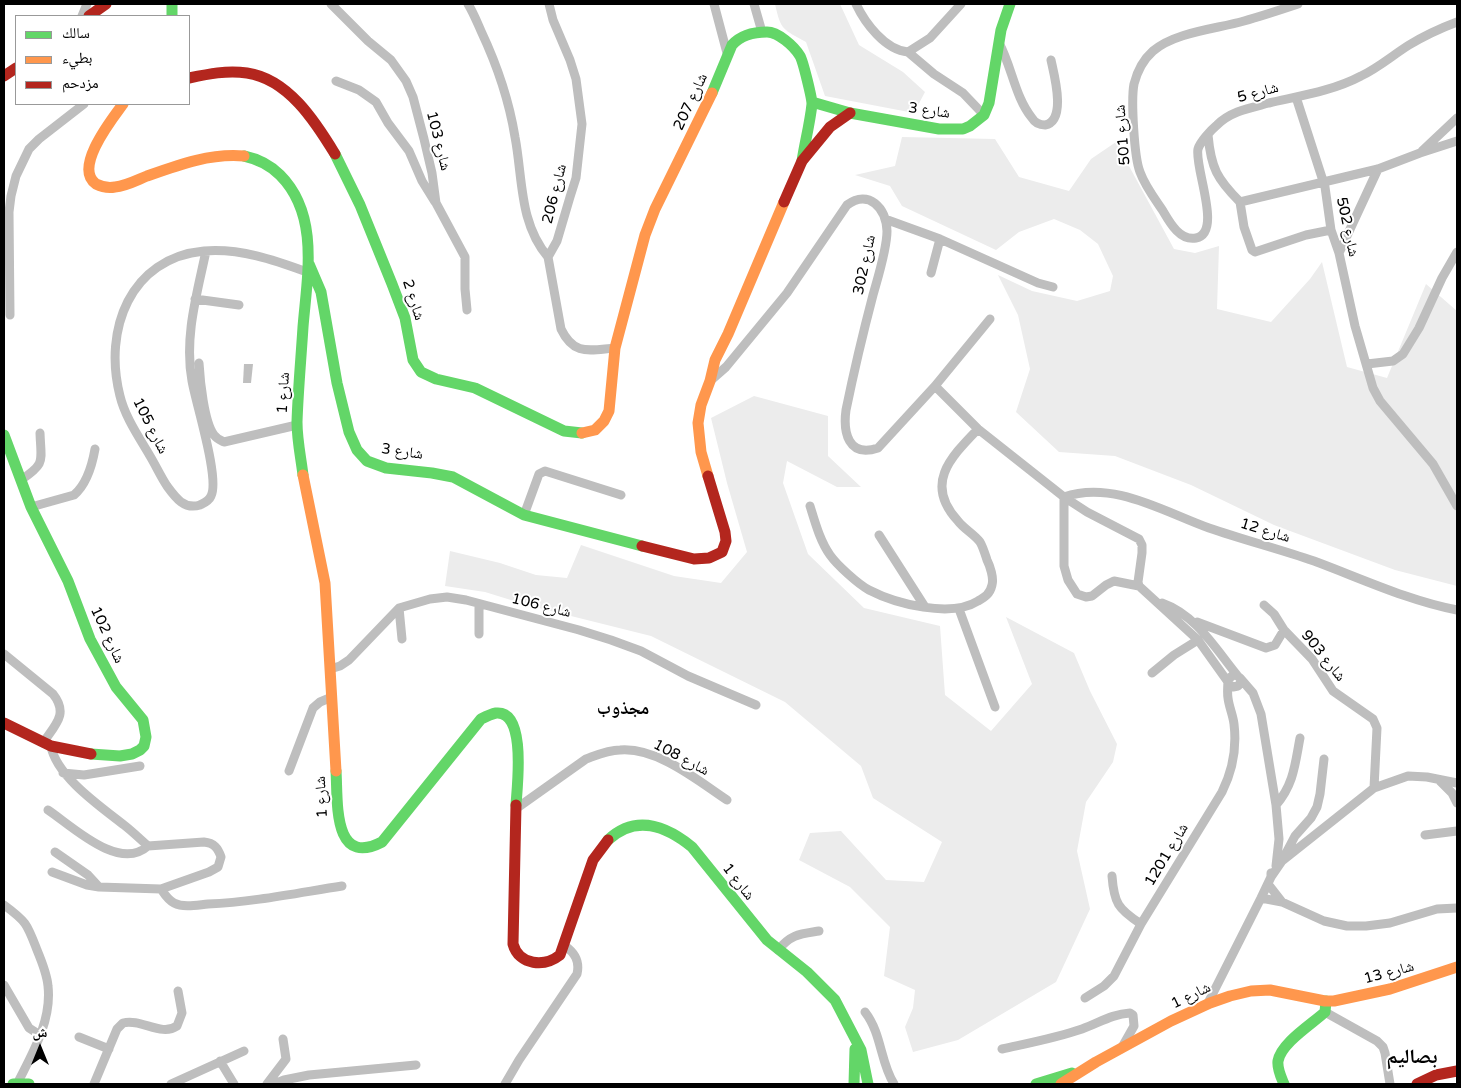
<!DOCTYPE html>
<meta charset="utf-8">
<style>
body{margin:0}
#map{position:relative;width:1461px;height:1088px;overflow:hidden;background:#fff;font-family:"Varela Round","Noto Naskh Arabic",sans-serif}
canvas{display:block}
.frame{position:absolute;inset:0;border:5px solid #000;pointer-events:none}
.legend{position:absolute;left:15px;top:15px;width:175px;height:90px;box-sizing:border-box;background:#fff;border:1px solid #999;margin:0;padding:6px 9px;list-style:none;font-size:15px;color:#000}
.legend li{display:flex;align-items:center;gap:10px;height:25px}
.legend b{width:25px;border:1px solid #999}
.north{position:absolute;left:15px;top:1023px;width:50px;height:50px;-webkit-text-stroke:4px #fff;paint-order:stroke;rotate:0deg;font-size:14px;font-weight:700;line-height:20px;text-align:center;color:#000}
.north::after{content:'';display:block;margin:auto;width:18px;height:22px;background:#000;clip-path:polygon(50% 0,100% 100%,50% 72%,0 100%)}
</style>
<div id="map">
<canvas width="1461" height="1088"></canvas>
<div class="frame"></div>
<ul class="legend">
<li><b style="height:6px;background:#63d668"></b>سالك</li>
<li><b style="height:6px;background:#ff974d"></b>بطيء</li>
<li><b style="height:6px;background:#b3261e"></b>مزدحم</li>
</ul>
<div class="north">ش</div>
</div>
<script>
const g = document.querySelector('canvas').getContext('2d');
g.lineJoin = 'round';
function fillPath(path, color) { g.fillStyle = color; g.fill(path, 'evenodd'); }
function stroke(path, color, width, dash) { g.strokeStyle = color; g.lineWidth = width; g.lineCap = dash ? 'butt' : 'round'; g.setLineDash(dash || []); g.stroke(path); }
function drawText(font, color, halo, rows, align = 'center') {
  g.font = font + ' "Varela Round","Noto Naskh Arabic",sans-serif'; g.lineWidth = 4; g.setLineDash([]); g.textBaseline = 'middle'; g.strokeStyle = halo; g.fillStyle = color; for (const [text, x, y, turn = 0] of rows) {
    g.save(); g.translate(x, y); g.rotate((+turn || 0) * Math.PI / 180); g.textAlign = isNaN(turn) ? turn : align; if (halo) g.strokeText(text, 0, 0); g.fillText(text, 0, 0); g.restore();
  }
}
fillPath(new Path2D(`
 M775 4H840L859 45 903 72 925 92 914 113 825 96 806 42C783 29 781 31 775 4Z
 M902 137 995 139 1019 177 1069 191 1091 159 1116 142 1174 249 1195 253 1219 246 1217 309 1271 322 1310 279 1322 262 1347 367 1387 378 1426 284 1457 311V586L1395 570 1274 525 1191 485 1115 456 1059 452 1016 412 1030 369 1018 315 998 275 1032 291 1077 301 1110 291 1113 276 1098 244 1080 230 1054 219 1019 232 996 250 902 206 890 186 855 175 895 166Z
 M754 396 828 416V456L861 487H837L787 461 783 483 808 554 864 608 940 626 945 695 991 731 1032 684 1006 617 1074 653 1090 691 1117 744 1113 762 1086 802 1077 851 1090 909 1056 982 958 1040 913 1052 905 1027 913 1008 915 990 884 976 890 927 850 887 799 860 810 833 841 831 886 880 924 882 942 842 873 798 861 766 785 702 651 636 527 605 485 592 445 586 450 551 500 563 536 575 567 578 581 545 674 576 721 583 747 552 727 483 711 418Z`), '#ececec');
fillPath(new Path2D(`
 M244 364H253L251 383H243Z`), '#bfbfbf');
stroke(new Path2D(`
 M331 4 368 41 391 60 406 81 413 97 424 139 432 173 436 203 465 257V289L467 310
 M468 4C473 12 477 22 481 31 497 65 509 100 515 137 523 179 519 223 548 257
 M549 4 553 20 570 60 576 79 582 124 576 178 570 197 557 241 548 257 561 329C574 356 589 350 615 348
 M714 4 727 53
 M754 4 762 32
 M856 4C865 23 885 50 908 52L930 38 961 4
 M1298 4C1280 10 1262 16 1244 21 1216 29 1175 32 1153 51 1144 59 1137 72 1134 84 1131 99 1134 157 1140 172 1145 186 1155 199 1163 211 1170 223 1180 241 1196 238 1223 233 1194 167 1198 149 1200 142 1211 130 1217 125 1231 111 1250 108 1269 103 1299 96 1333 91 1361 76 1378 68 1393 55 1409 45 1424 36 1441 28 1457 22
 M82 16 87 4
 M999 43C1012 67 1015 97 1032 118 1035 123 1039 125 1045 125 1067 121 1054 74 1051 60
 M908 52 934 74 963 93 984 115
 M336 81 359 90 376 102 388 123 409 151 422 181 435 202
 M1296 97 1325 187 1331 230 1339 253 1355 326 1373 388 1380 401 1433 464 1457 506
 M1208 135C1211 168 1217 179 1240 202
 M1422 151 1457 118
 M1240 202 1378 169 1420 153 1457 141
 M1240 202 1244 227 1252 250 1255 252 1306 235 1331 230
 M885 219 940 239 1038 283 1053 287
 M206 251C197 294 184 337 192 381 196 404 220 479 211 496 209 501 204 503 200 505 184 510 175 497 167 486 161 477 156 466 150 456 139 437 125 417 120 396 103 330 130 258 204 251 240 248 274 260 307 272
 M1339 253 1378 169
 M931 273 940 239
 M195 299 239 305
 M10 315 9 212 11 196 16 176 29 149 39 139 84 104
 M199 363C200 380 204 422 214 435 217 439 220 440 224 442L297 425
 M1367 364 1393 361 1403 354 1419 328 1442 278 1457 252
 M710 381 726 367 787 293 847 205C869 189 886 208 887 231 887 249 878 277 873 295 863 333 854 371 846 410 843 432 848 458 878 448L935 386 990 319
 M935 386 978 429 1064 497 1087 512 1139 539 1142 545V553L1138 582 1139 586 1198 640 1228 682
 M21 480C46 463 41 462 40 433
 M1064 497C1113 480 1164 512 1209 528 1244 540 1279 549 1314 561 1360 578 1409 601 1457 610
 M1064 497V566L1068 580 1077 594 1086 597 1092 596 1106 585 1114 581 1139 586
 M810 506C815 522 820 541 830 555 837 565 858 584 869 590 896 604 951 618 978 601 985 597 990 594 992 585 994 578 990 566 987 560 985 554 983 547 980 542 974 534 964 529 958 521 924 484 950 458 978 429
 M31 507 74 495C87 484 92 466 95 449
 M524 515 539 474 545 471 621 495
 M879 535 925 607
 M1162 603C1196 615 1215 648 1237 675
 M479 604V634
 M1264 605 1274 614 1284 630 1312 659 1333 691 1373 719 1377 728 1374 788
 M399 608 402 639
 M959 609 995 707
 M1197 622 1266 648 1275 645 1284 630
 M4 654 53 694C69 714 55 725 43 743
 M330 669 340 666 349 660 399 608 430 599 447 597 466 600 579 630 611 640 641 651 688 676 756 705
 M1152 673 1174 655 1198 640
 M1240 678 1253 693 1261 714 1276 805 1279 839 1276 866
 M51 746C56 776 101 807 124 825 133 832 140 839 148 846L204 842C214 843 218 848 221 857L218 867 209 872 161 889C165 895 168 900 174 903 184 908 197 905 208 904 253 902 297 893 342 886
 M289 771 313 708 320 702 332 697
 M63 773 84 775 140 766
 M1440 781 1452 793 1457 803
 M1276 805C1294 784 1295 764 1300 738
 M517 808 586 759C597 755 608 750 620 750 657 747 697 780 727 800
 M48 810C72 826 119 872 148 846
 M1425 835 1457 831
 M55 852 88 875 99 887
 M1284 857 1295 836 1311 818 1317 807 1320 794 1324 759
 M52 872 87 885 99 887 161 889
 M1112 876C1114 903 1118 909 1141 924
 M1271 877 1282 861 1374 788 1408 776 1427 777 1457 783
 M1268 884 1282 902
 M1261 898 1282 902 1324 921 1347 926H1366L1390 923 1437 909 1457 908
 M4 905C27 922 27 924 37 950 42 962 47 974 48 986 52 1021 32 1054 17 1084
 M778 950C791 934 800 934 819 931
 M4 985 29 1028 40 1035
 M1085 998 1104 986 1114 976 1141 924 1222 792C1233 770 1237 749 1234 724 1233 715 1229 707 1228 698 1227 692 1228 685 1228 679L1235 674 1240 678 1241 682 1238 686 1233 687 1229 684
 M1208 1003 1261 898 1271 877V873
 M865 1012C882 1034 880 1062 894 1084
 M1325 1012 1377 1041 1383 1047 1385 1053 1390 1084
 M79 1037 109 1049
 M1002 1049C1029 1043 1056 1038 1082 1029 1099 1023 1112 1014 1130 1013L1133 1015 1134 1026 1121 1049
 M220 1061 234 1084
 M94 1084 117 1029 123 1023C141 1018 161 1037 177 1026L182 1013 178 991
 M171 1084 244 1051
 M267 1084 286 1059 283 1039
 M274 1084 284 1080 309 1075 416 1065
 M505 1084 519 1060 577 974C580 961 575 953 565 946`), '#bebebe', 9);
stroke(new Path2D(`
 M172 4V16
 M712 93 732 45C741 35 753 32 767 32 778 32 794 46 800 56 803 61 812 98 812 104 810 123 805 142 802 161
 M812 102 850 113 939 129H963L970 126 984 115 989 103 1001 30 1010 4
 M335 154 360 205 392 284 405 318 413 360 421 372 436 379 475 388 564 431 582 433
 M244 156C258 159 270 165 280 175 320 215 307 277 303 327 301 359 298 391 297 422 297 440 301 458 303 475
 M309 264 321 292 337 383 349 432 357 450 367 461 386 468 432 473 453 477 524 515 642 546
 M4 435 31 507 68 581 90 639 116 687 143 720 146 737 144 746 140 750 132 754 120 756 91 754
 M336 771C338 800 332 868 382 842L481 719C485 717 491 714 496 713 527 710 517 787 516 805
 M608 840C636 814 666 826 692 847L767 940 807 972 835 1000 861 1050 868 1084
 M13 1084H29
 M854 1084 855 1049
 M1036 1084 1072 1073
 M1284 1084C1281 1077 1277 1069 1278 1061 1281 1043 1312 1024 1325 1012L1326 1001`), '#63d668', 11);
stroke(new Path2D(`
 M123 104C112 119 73 168 96 184 102 187 109 188 115 187 126 186 137 180 147 176 178 165 210 153 244 156
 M582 433 595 430 604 421 609 411 615 348 645 235 655 209 712 93
 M303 475 325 583 336 771
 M708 476 701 452 698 423 701 405 710 381 715 360 728 334 784 202
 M1061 1084 1096 1062 1171 1021 1210 1003 1230 996 1251 991 1270 990 1325 1001H1334L1390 989 1457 967`), '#ff974d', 11);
stroke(new Path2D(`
 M89 16 106 4
 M4 76 16 68
 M189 78C208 74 227 70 247 73 288 79 315 121 335 154
 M784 202 802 161 830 127 850 113
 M642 546 694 559 709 558 722 552 726 541 725 532 708 476
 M4 723 51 746 91 754
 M516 805 513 944C519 966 545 967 560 955L593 860 608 840
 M1417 1084 1436 1075 1457 1071`), '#b3261e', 11);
drawText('15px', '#000', '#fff', [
 ["شارع 5",1258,93,-15],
 ["شارع 207",691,102,-65],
 ["شارع 3",929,111,8],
 ["شارع 501",1123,135,-95],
 ["شارع 103",438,141,76],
 ["شارع 206",555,194,-76],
 ["شارع 502",1347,227,78],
 ["شارع 302",865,265,-78],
 ["شارع 2",413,300,72],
 ["شارع 1",284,393,-87],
 ["شارع 105",150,426,63],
 ["شارع 3",402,452,8],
 ["شارع 12",1265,531,17],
 ["شارع 106",541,606,14],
 ["شارع 102",107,635,65],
 ["شارع 903",1323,656,51],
 ["شارع 108",681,758,28],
 ["شارع 1",322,797,-93],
 ["شارع 1201",1167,855,-59],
 ["شارع 1",738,882,52],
 ["شارع 13",1389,973,-15],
 ["شارع 1",1191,996,-26]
]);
drawText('bold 18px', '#000', '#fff', [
 ["مجذوب",623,709]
]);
drawText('bold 20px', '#000', '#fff', [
 ["بصاليم",1412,1058]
]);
</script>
